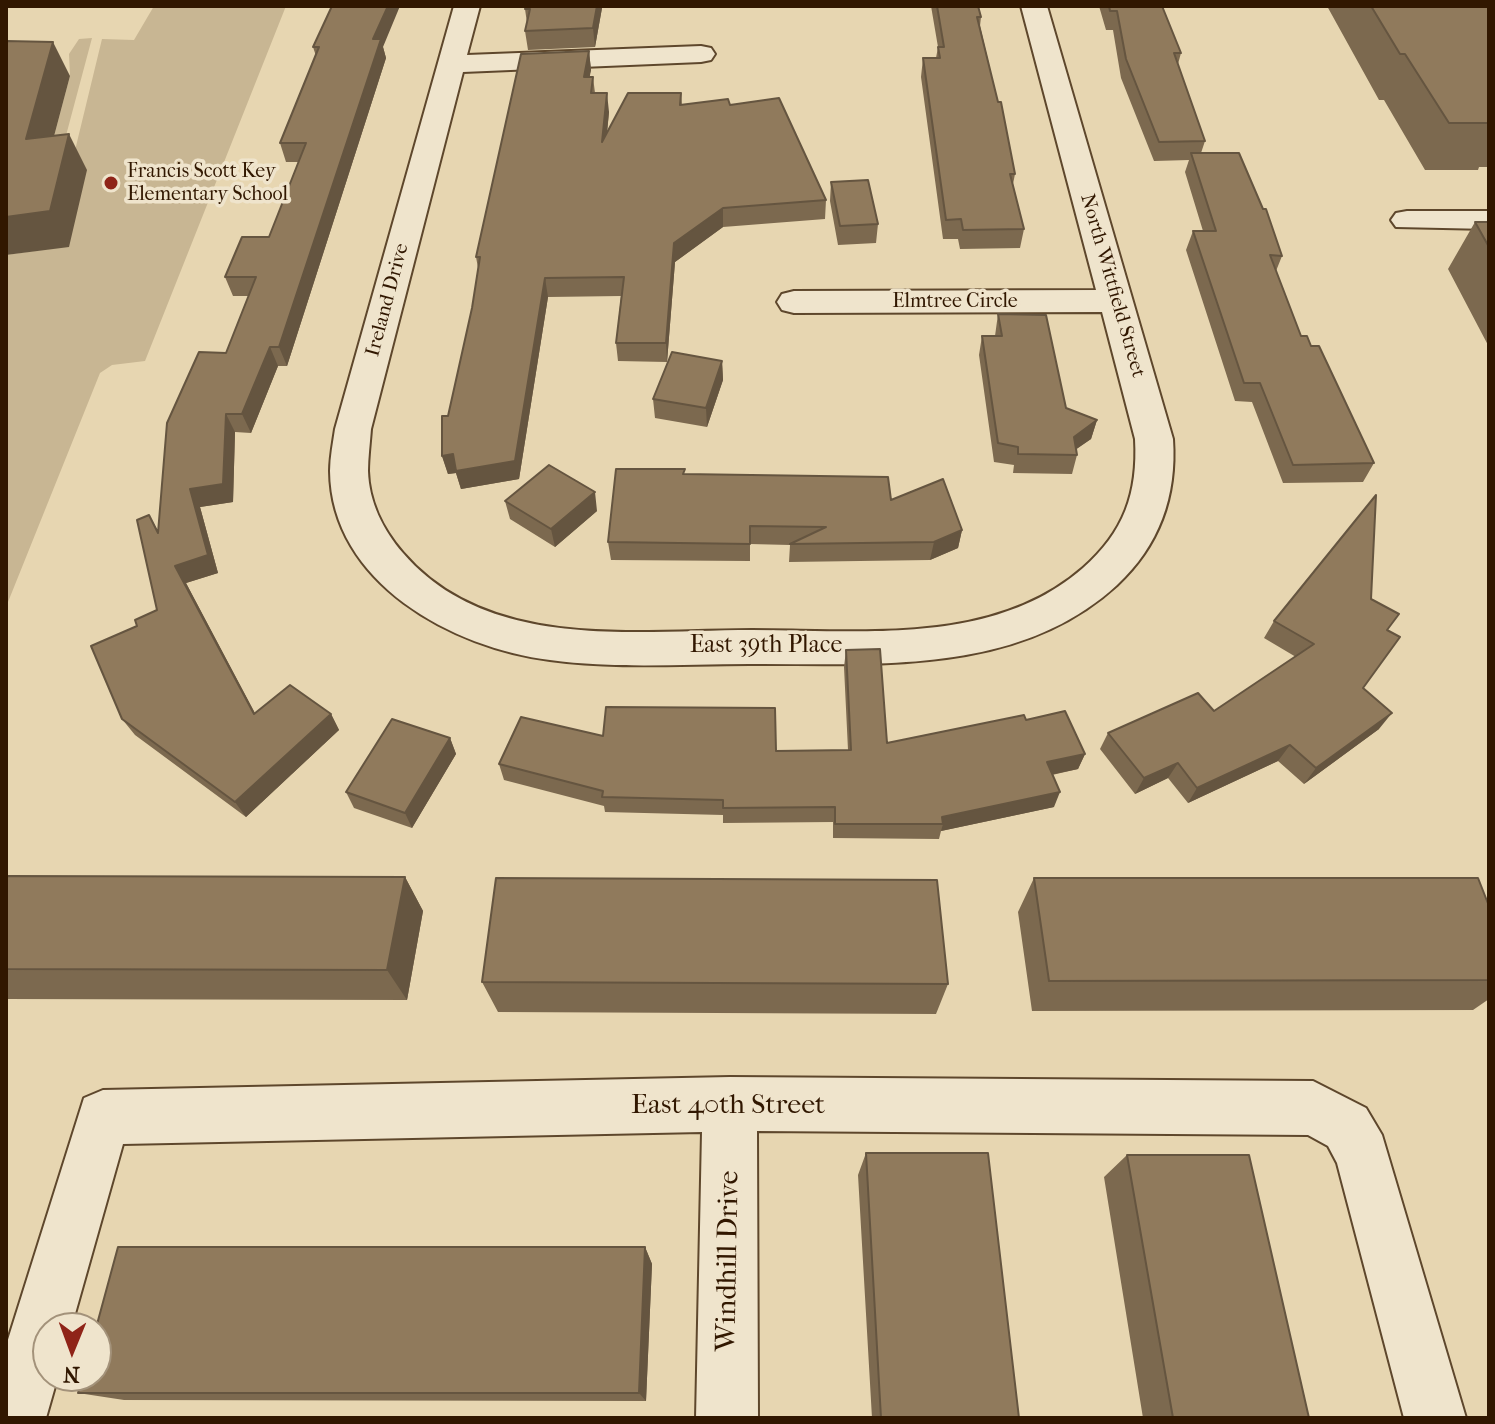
<!DOCTYPE html>
<style>
body{margin:0}
#map{position:relative;width:1495px;height:1424px;overflow:hidden;background:#e7d6b1;font-family:"IM FELL French Canon",serif}
canvas{display:block}
.frame{position:absolute;inset:0;border:8px solid #311700;pointer-events:none}
.north{position:absolute;left:32px;top:1312px;width:80px;height:80px;box-sizing:border-box;background:#efe4cc;border:2px solid #a3927a;border-radius:50%;rotate:181deg;font-size:22px;font-weight:700;line-height:32px;text-align:center;color:#311700}
.north::after{content:'';display:block;margin:auto;width:28px;height:36px;background:#8f2418;clip-path:polygon(50% 0,100% 100%,50% 72%,0 100%)}
</style>
<div id="map">
<canvas width="1495" height="1424"></canvas>
<div class="frame"></div>
<div class="north">N</div>
</div>
<script>
const g = document.querySelector('canvas').getContext('2d');
g.lineJoin = 'round';
function fillPath(path, color) { g.fillStyle = color; g.fill(path, 'evenodd'); }
function stroke(path, color, width, dash) { g.strokeStyle = color; g.lineWidth = width; g.lineCap = dash ? 'butt' : 'round'; g.setLineDash(dash || []); g.stroke(path); }
function drawText(font, color, halo, rows, align = 'center') {
  g.font = font + ' "IM FELL French Canon",serif'; g.lineWidth = 7; g.setLineDash([]); g.textBaseline = 'middle'; g.strokeStyle = halo; g.fillStyle = color; for (const [text, x, y, turn = 0] of rows) {
    g.save(); g.translate(x, y); g.rotate((+turn || 0) * Math.PI / 180); g.textAlign = isNaN(turn) ? turn : align; if (halo) g.strokeText(text, 0, 0); g.fillText(text, 0, 0); g.restore();
  }
}
fillPath(new Path2D(`
 M154 6H286L145 361 112 365 100 373 6 607V255L69 246 70 171 102 39 134 40Z
 M92 38 56 173 44 174 70 76 69 54 79 39Z`), '#c8b693');
const street = new Path2D(`
 M454 6H480L467 55 701 46 711 48 715 54 711 60 701 62 463 72 371 429C370 443 368 458 368 471 369 502 383 530 403 553 488 652 636 630 752 630 862 630 994 646 1083 568 1124 532 1138 493 1135 439L1102 312 794 313 782 310 777 302 782 294 794 291 1096 290 1021 6H1047L1173 439C1177 496 1159 546 1117 585 1017 677 874 663 749 664 682 664 616 669 550 660 453 648 331 583 330 471 330 457 333 443 335 429Z
 M1407 211H1489V229L1396 227 1391 220 1396 213Z
 M730 1077 1313 1081 1366 1108 1382 1135 1466 1418H1404L1337 1163 1328 1146 1308 1135 757 1131 758 1418H696L702 1132 123 1144 71 1328H48V1376H58L46 1418H6V1346L84 1098 103 1090Z`);
stroke(street, '#5e472c', 4);
fillPath(street, '#efe4cc');
fillPath(new Path2D(`
 M931 6H978L981 17 980 26 1015 174 1013 184 1024 229 1020 248 960 249 958 239H943L921 77 923 58H936L938 47Z
 M1099 6H1162L1181 53 1178 64 1205 141 1201 153 1282 256 1276 271 1301 336 1311 346 1374 463 1363 482 1283 483 1252 402 1235 401 1186 250 1193 231H1203L1185 172 1189 160 1154 161 1121 78 1113 30H1106Z
 M1327 6H1489V167H1479L1478 170H1425L1384 100H1379Z
 M602 8 595 47 528 50 525 31 527 23 525 9Z
 M313 47H383L386 58 287 366H278L251 433 235 432 233 502 200 507 218 573 186 583 255 713 331 714 339 730 246 817 135 735 122 719 137 626 157 610 149 515 158 531 249 296H233L225 277 269 237 299 162H286L280 143 316 56Z
 M589 51 591 70 589 77H593L595 93 609 112 607 134 681 93 682 105H730L826 200 825 219 723 227 675 262 667 362 618 361 616 343 621 296 548 297 519 479 461 489 456 473 448 474 442 456 448 416 472 308 478 268 476 257Z
 M831 182 878 224 876 243 838 245 830 201Z
 M1475 222H1489V347L1448 269Z
 M998 314 1066 408 1097 420 1091 439 1076 449 1077 455 1072 474 1013 473 1014 465 994 462 979 355 982 336H995Z
 M722 361 723 380 707 427 655 418 653 399Z
 M685 474 891 500 962 530 958 548 930 560 789 562 790 545 750 544V561L611 560 608 542Z
 M505 501 597 511 555 547 510 519Z
 M1371 599 1387 630 1363 688 1379 729 1304 784 1278 761 1188 803 1168 778 1135 794 1100 749 1108 733 1214 711 1296 657 1264 638 1274 621Z
 M846 650 887 743 1026 720 1085 754 1078 769 1052 775 1054 807 941 831 939 839 833 838V822L723 823V815L605 812 604 806 504 780 499 764 603 736 776 751 848 750 844 667Z
 M450 738 456 754 412 828 354 808 346 792Z
 M6 876 405 877 423 911 407 1000 6 999Z
 M1034 878 1489 906V999L1473 1010 1032 1011 1018 912Z
 M482 982 948 984 936 1014 498 1012Z
 M866 1153 1019 1418H872L858 1175Z
 M1127 1155 1309 1418H1143L1104 1177Z
 M645 1247 652 1264 646 1401 124 1400 78 1393Z`), '#7c694f');
fillPath(new Path2D(`
 M388 6H400L383 47 386 58 287 366 279 347 373 39Z
 M597 6H601L602 8 595 47 593 28Z
 M53 42 70 76 44 174 26 139Z
 M589 51 591 70 586 96 584 77Z
 M607 93 609 112 604 161 602 142Z
 M69 134 87 170 69 247 6 255V217Z
 M723 208V227L675 262 667 362 666 343 674 243Z
 M545 278 548 297 519 479 461 489 456 473 448 474 442 456 453 454Z
 M270 347 278 366 251 433 242 414Z
 M722 361 723 380 707 427 706 408Z
 M226 414 235 432 233 502 200 507 218 573 186 583 264 731 254 714 175 566 190 489Z
 M1097 420 1091 439 1068 455 1074 437Z
 M595 492 597 511 555 547 551 529Z
 M962 530 958 548 930 560 934 542Z
 M1392 713 1379 729 1304 784 1316 768Z
 M331 714 339 730 246 817 235 802Z
 M450 738 456 754 412 828 405 813Z
 M1290 745 1278 761 1188 803 1197 788Z
 M1085 754 1078 769 1040 777 1047 762Z
 M1178 763 1168 778 1135 794 1144 778Z
 M1060 792 1054 807 941 831 943 824 942 817Z
 M405 877 423 911 407 1000 387 970Z
 M645 1247 652 1264 646 1401 639 1393Z`), '#655540');
const building = new Path2D(`
 M332 6H388L373 39H381L279 347H270L242 414H226L223 484 190 489 208 555 175 566 254 714 290 685 331 714 235 802 122 719 91 646 137 626 135 620 157 610 137 520 149 515 158 533 167 423 199 352 226 353 256 277H225L242 237H269L306 143H280L319 47H313Z
 M526 6H597L593 28 525 31 530 9H525Z
 M937 6H978L981 17H977L998 102H1001L1015 174H1010L1024 229 963 230 961 219 946 220 923 58H940L938 47H944Z
 M1109 6H1162L1181 53H1174L1205 141 1159 142 1126 59 1117 11H1110Z
 M1371 6H1489V123H1449L1405 54H1400Z
 M6 41 53 42 26 139 69 134 50 211 6 217Z
 M589 51 584 77H593L591 93H607L602 142 628 93H681L680 105 728 99 730 105 779 98 826 200 723 208 674 243 666 343H616L624 277 545 278 515 461 456 471 453 454 442 456V416H448L472 308 480 257H476L521 54Z
 M1191 153H1239L1263 209H1266L1282 256 1270 255 1301 336H1307L1311 346H1319L1374 463 1293 465 1260 383H1244L1193 231H1216Z
 M868 180 878 224 840 226 831 182Z
 M1475 222H1489V247Z
 M998 314 1046 315 1066 408 1097 420 1074 437 1077 455 1018 454V447L998 443 982 336H1002Z
 M672 352 722 361 706 408 653 399Z
 M549 465 595 492 551 529 505 501Z
 M616 469H685L683 474 888 477 891 500 943 479 962 530 934 542 790 544 826 527 750 526V544L608 542Z
 M1376 495 1371 599 1399 614 1387 630 1400 637 1363 688 1392 713 1316 768 1290 745 1197 788 1178 763 1144 778 1108 733 1198 693 1214 711 1314 644 1274 621Z
 M880 649 887 743 1024 715 1026 720 1065 711 1085 754 1047 762 1060 792 942 817 943 824H835V807L723 808V800L602 797 603 791 499 764 521 717 603 736 606 707 775 708 776 751 851 750 846 650Z
 M392 719 450 738 405 813 346 792Z
 M6 876 405 877 387 970 6 969Z
 M496 878 937 880 948 984 482 982Z
 M1034 878H1478L1489 906V980L1049 981Z
 M866 1153H988L1019 1418H881Z
 M1127 1155H1249L1309 1418H1173Z
 M118 1247H645L639 1393H78L83 1376H96V1328Z`);
fillPath(building, '#907a5c');
stroke(building, '#655540', 2);
for (const [x, y, r, color] of [
 [111,183,8,"#8f2418"]
]) { const dot = new Path2D(); dot.arc(x, y, r, 0, 2 * Math.PI); g.fillStyle = color; g.fill(dot); stroke(dot, '#efe4cc', 3); }
drawText('20px', '#311700', '#efe4cc', [
 ["Francis Scott Key",127,172],
 ["Elementary School",127,195]
], 'left');
drawText('20px', '#311700', '#efe4cc', [
 ["North Wittfield Street",1112,286,74],
 ["Ireland Drive",388,300,-75],
 ["Elmtree Circle",955,302]
]);
drawText('24px', '#311700', '#efe4cc', [
 ["East 39th Place",766,646]
]);
drawText('28px', '#311700', '#efe4cc', [
 ["East 40th Street",728,1106],
 ["Windhill Drive",729,1261,-89]
]);
</script>
